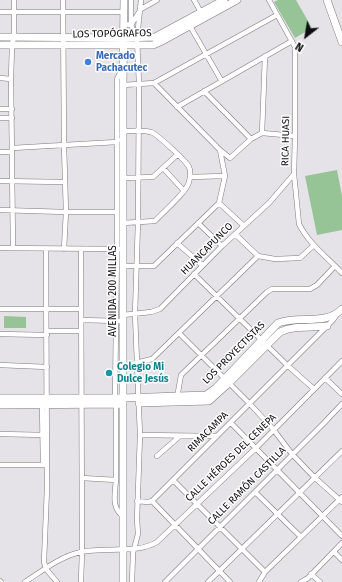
<!DOCTYPE html>
<meta charset="utf-8">
<style>
body{margin:0}
#map{position:relative;width:342px;height:582px;overflow:hidden;background:#e5e2e8;font-family:"Fira Sans",sans-serif}
canvas{display:block}
.north{position:absolute;left:286px;top:16px;width:40px;height:40px;-webkit-text-stroke:3px #fff;paint-order:stroke;rotate:211deg;font-size:11px;font-weight:700;line-height:16px;text-align:center;color:#0e0d0f}
.north::after{content:'';display:block;margin:auto;width:14px;height:18px;background:#0e0d0f;clip-path:polygon(50% 0,100% 100%,50% 72%,0 100%)}
</style>
<div id="map">
<canvas width="342" height="582"></canvas>
<div class="north">N</div>
</div>
<script>
const g = document.querySelector('canvas').getContext('2d');
g.lineJoin = 'round';
function fillPath(path, color) { g.fillStyle = color; g.fill(path, 'evenodd'); }
function stroke(path, color, width, dash) { g.strokeStyle = color; g.lineWidth = width; g.lineCap = dash ? 'butt' : 'round'; g.setLineDash(dash || []); g.stroke(path); }
function drawText(font, color, halo, rows, align = 'center') {
  g.font = font + ' "Fira Sans",sans-serif'; g.lineWidth = 3; g.setLineDash([]); g.textBaseline = 'middle'; g.strokeStyle = halo; g.fillStyle = color; for (const [text, x, y, turn = 0] of rows) {
    g.save(); g.translate(x, y); g.rotate((+turn || 0) * Math.PI / 180); g.textAlign = isNaN(turn) ? turn : align; if (halo) g.strokeText(text, 0, 0); g.fillText(text, 0, 0); g.restore();
  }
}
fillPath(new Path2D(`
 M278 0H296L312 28 295 38 274 2Z
 M337 170 342 196V230L317 235 305 176Z
 M4 316 26 317V328H4Z`), '#97c497');
const street = new Path2D(`
 M63 0 64 145 66 212 64 249
 M131 0V25L137 38
 M194 0 202 14
 M269 0 295 47V136L294 174 299 224C309 244 327 257 342 273
 M0 12H124
 M124 24 131 25 141 9 157 0
 M190 26 221 80
 M0 78 11 79
 M154 83 277 15
 M123 85 154 83 220 150 230 158 251 139 262 133 295 136
 M204 91 251 139
 M177 107 292 41
 M0 109H12
 M0 118H12
 M262 133 265 56
 M122 134 123 131C132 131 142 130 151 132 157 134 186 161 189 167 191 171 190 178 189 182 187 192 163 212 155 221L123 223
 M12 148 117 142 118 140
 M0 152H12
 M164 169 184 191
 M190 177 225 176
 M123 178 153 177 177 155
 M0 181 64 182
 M219 203 244 226
 M0 210 66 212H117
 M198 223 222 246
 M235 234 258 256
 M177 243 202 265
 M0 248 119 249
 M13 248 11 79 12 45 14 37V0
 M46 249 47 488 44 562 46 569 57 582
 M123 266H154L156 264 219 203 225 176 220 150
 M194 274 287 365 314 389
 M0 309H81
 M123 315 151 312 160 309 222 246 269 203 294 174
 M81 320 119 321
 M47 331H81
 M179 333 250 404 273 429 292 454 314 477 342 502
 M0 334 47 335
 M0 365 47 367
 M123 366 152 359 258 256 275 259 300 258 314 245
 M325 378 342 394
 M115 398 117 249V79L120 73H123
 M177 398 181 375 267 292 272 289H310L317 285 335 266
 M42 404 43 465
 M231 423 342 536
 M0 434 45 435
 M140 435 217 436
 M157 456 180 436
 M0 465H45
 M82 478 116 480C115 493 111 508 123 516
 M116 480V404
 M173 480 265 572
 M255 492 301 537
 M137 501 148 502 152 501 333 320 337 314
 M152 501 230 582
 M334 552 342 560
 M311 574 320 582
 M0 581 1 582
 M25 582C42 571 61 556 81 552 104 547 138 554 157 542L256 448 342 361
 M81 582 82 551 81 249
 M132 582 133 553 138 534 137 519 140 435 135 314 138 222 139 84 137 38 141 0
 M165 582 324 423 342 404
 M208 582 342 451
 M259 582 265 572 342 497
 M301 582 308 578 342 543`);
const secondary = new Path2D(`
 M327 0 342 42
 M0 37 124 38 155 37 224 0
 M0 45H153L164 40 237 0
 M0 398H123L206 395 216 388 278 323C299 315 325 326 342 309
 M139 403 209 401 229 383 280 332C294 325 311 328 327 326
 M0 405 123 404
 M123 582V85L124 0`);
stroke(street, '#7b797e', 5.5);
stroke(secondary, '#7b797e', 8);
stroke(street, '#fff', 4.5);
stroke(secondary, '#fff', 7);
for (const [x, y, r, color] of [
 [88,62,4,"#3f7fe0"],
 [109,373,4,"#0f9aa8"]
]) { const dot = new Path2D(); dot.arc(x, y, r, 0, 2 * Math.PI); g.fillStyle = color; g.fill(dot); stroke(dot, '#fff', 1.5); }
drawText('10px', '#0e0d0f', '#fff', [
 ["LOS TOPÓGRAFOS",112,34,-1],
 ["RICA HUASI",286,141,-89],
 ["HUANCAPUNCO",207,249,-45],
 ["AVENIDA 200 MILLAS",113,291,-90],
 ["LOS PROYECTISTAS",234,353,-45],
 ["RIMACAMPA",208,432,-45],
 ["CALLE HÉROES DEL CENEPA",231,458,-44],
 ["CALLE RAMÓN CASTILLA",247,486,-45]
]);
drawText('bold 10px', '#366cbe', '#fff', [
 ["Mercado",96,56],
 ["Pachacutec",96,68]
], 'left');
drawText('bold 10px', '#0d838f', '#fff', [
 ["Colegio Mi",117,367],
 ["Dulce Jesús",117,379]
], 'left');
</script>
